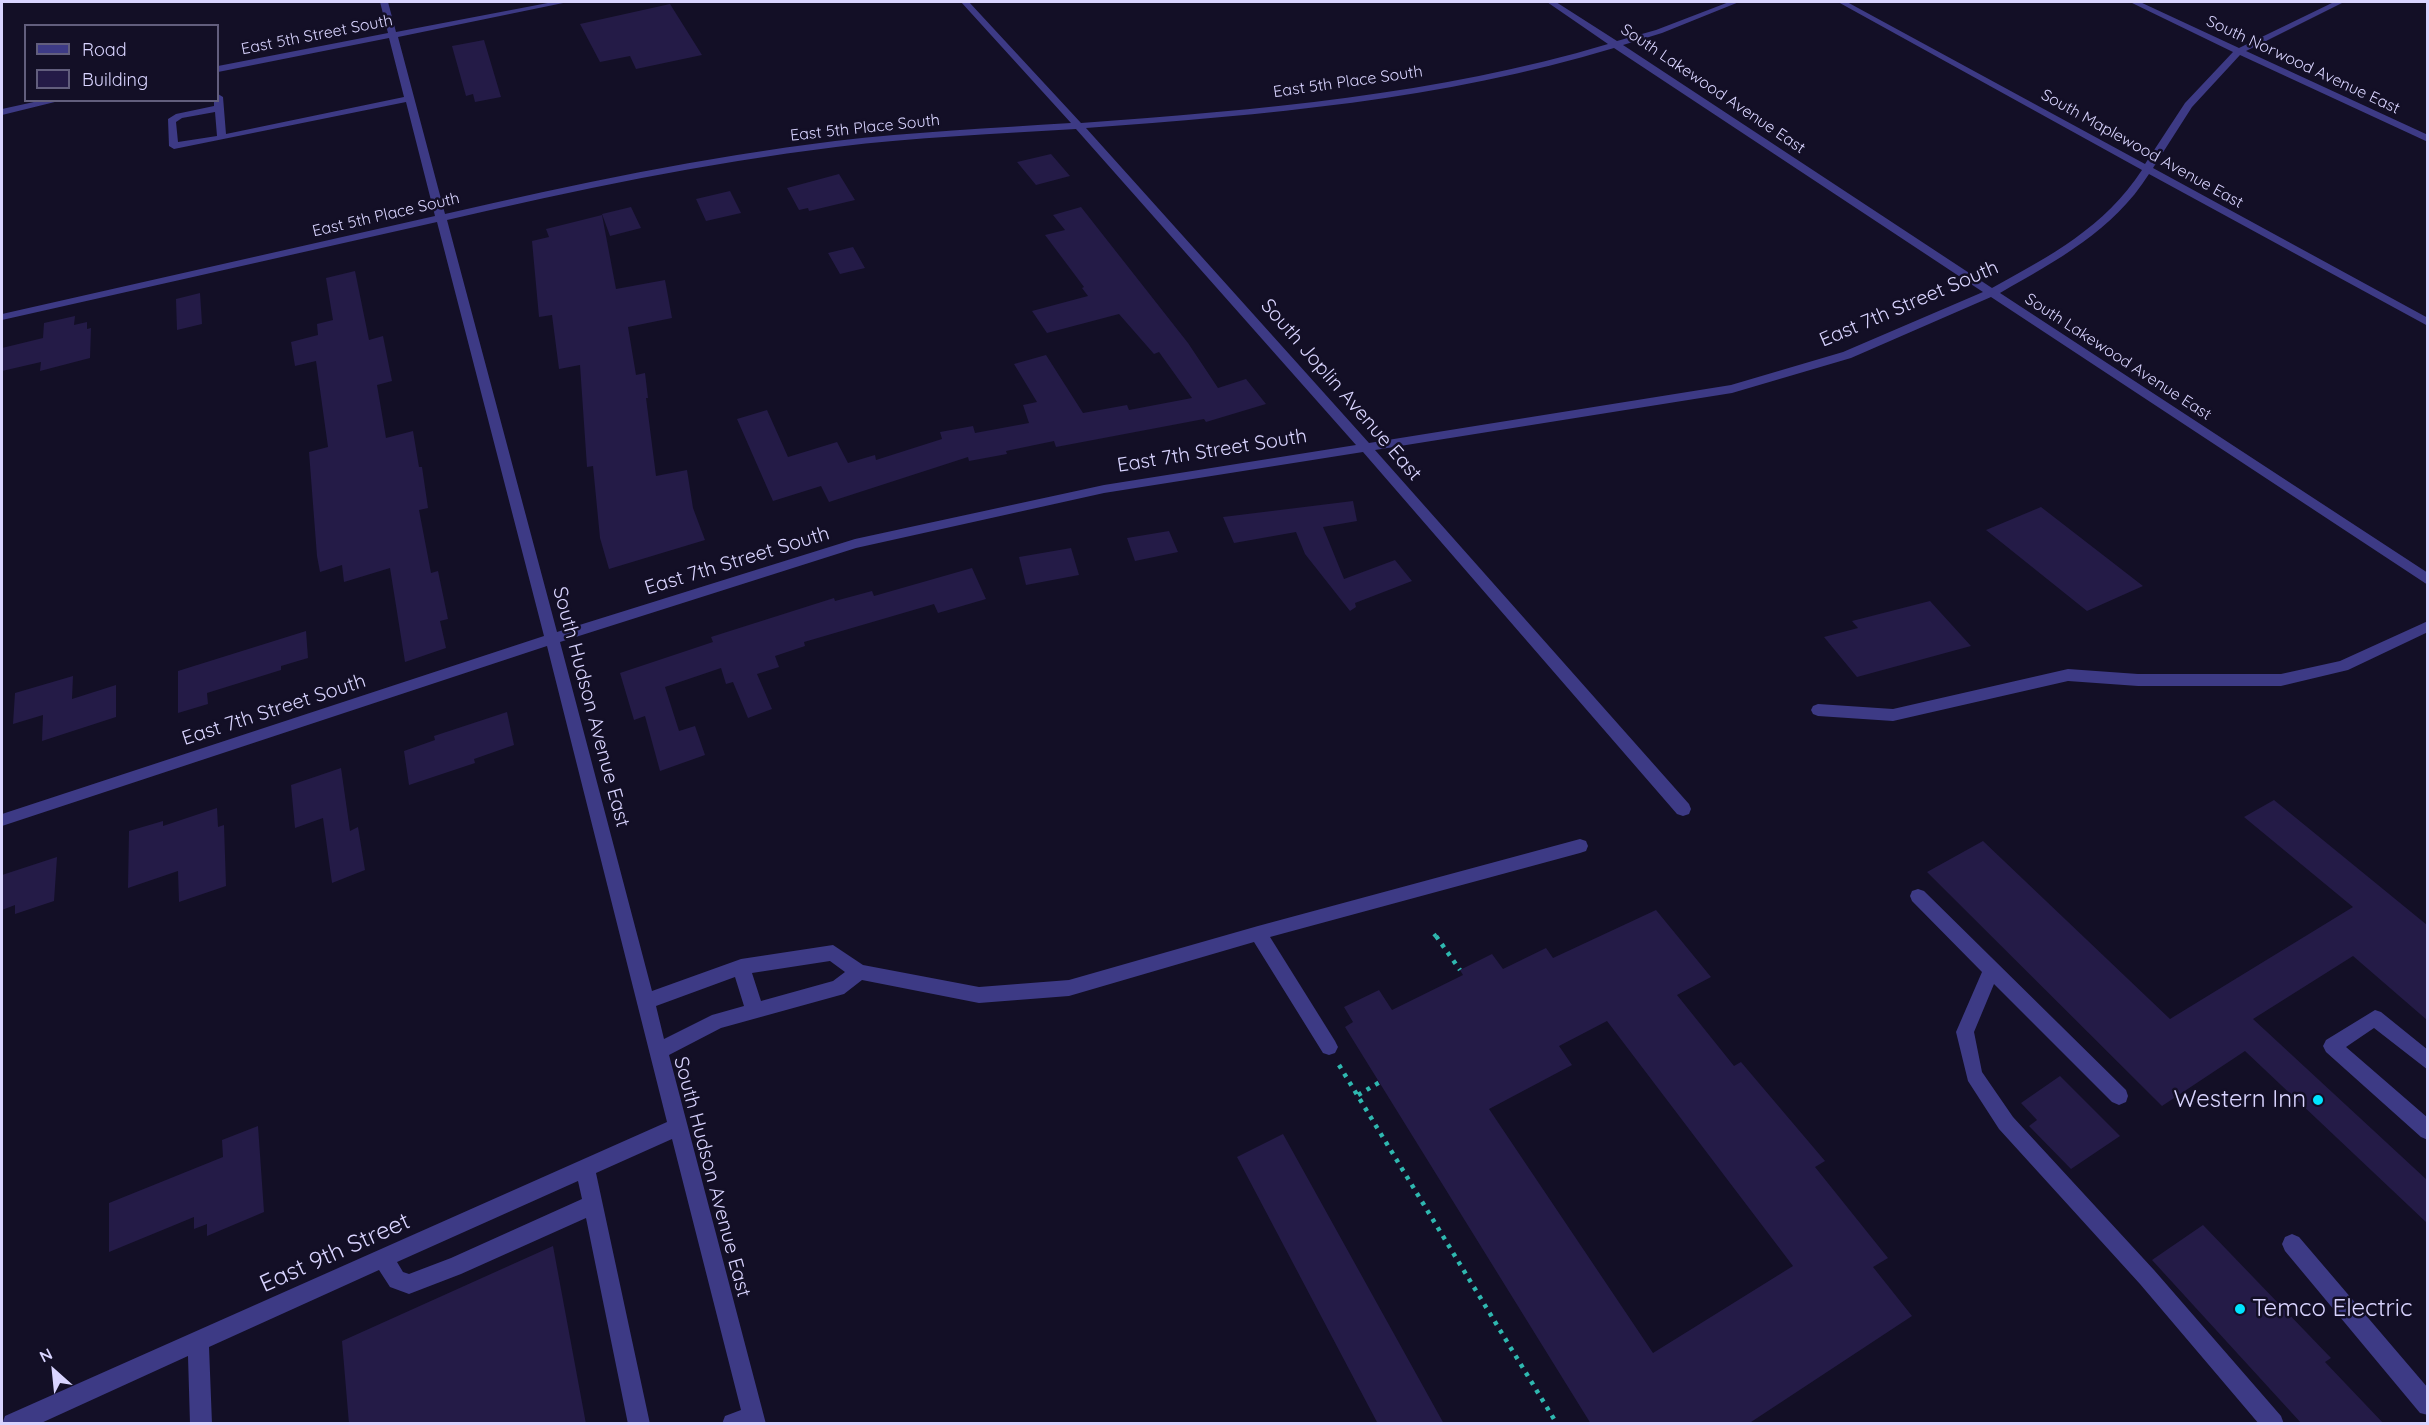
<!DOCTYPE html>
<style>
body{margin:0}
#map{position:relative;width:2429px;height:1425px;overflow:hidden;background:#130f26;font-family:Quicksand,sans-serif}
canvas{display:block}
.frame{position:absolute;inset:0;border:3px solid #d9d4ff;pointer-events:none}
.legend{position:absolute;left:24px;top:24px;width:195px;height:78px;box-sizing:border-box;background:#130f26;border:2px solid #625e7d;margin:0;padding:8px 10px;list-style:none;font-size:18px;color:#d9d4ff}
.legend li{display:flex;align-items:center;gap:12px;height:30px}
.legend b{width:30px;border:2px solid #625e7d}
.north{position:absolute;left:24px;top:1341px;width:60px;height:60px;-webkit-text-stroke:4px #130f26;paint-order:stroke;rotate:333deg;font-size:16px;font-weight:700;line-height:24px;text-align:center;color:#d9d4ff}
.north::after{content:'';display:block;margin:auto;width:21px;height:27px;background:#d9d4ff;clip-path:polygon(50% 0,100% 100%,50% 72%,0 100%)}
</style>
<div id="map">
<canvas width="2429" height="1425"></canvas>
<div class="frame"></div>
<ul class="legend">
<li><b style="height:8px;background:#3d3a85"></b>Road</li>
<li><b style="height:16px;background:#241b47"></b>Building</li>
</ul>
<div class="north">N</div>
</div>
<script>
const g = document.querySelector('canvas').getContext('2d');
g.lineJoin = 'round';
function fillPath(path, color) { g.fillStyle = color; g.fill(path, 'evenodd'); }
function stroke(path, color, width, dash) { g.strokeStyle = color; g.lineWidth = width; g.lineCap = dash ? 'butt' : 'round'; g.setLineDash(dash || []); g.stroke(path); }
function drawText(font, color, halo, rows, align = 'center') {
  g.font = font + ' Quicksand,sans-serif'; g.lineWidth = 5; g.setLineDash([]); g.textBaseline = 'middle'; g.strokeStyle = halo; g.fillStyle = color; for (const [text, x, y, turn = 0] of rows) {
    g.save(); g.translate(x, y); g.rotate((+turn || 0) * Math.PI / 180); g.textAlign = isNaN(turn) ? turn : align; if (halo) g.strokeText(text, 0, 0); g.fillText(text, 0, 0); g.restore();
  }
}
fillPath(new Path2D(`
 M670 4 702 55 636 69 630 56 600 62 580 24Z
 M484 40 501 97 475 102 473 94 466 96 452 46Z
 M1051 154 1070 176 1036 185 1017 162Z
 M839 174 855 200 809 211 808 208 799 210 787 188Z
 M730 191 741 213 706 221 696 199Z
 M631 207 641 228 610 236 602 214Z
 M1081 207 1188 343 1218 388 1246 379 1266 404 1206 422 1204 419 1056 447 1054 441 1006 451 1007 454 969 461 968 457 829 502 821 486 773 501 737 419 767 410 788 457 837 442 848 463 875 455 876 460 942 439 940 432 973 426 975 433 1029 423 1023 405 1037 402 1014 364 1046 355 1083 413 1127 405 1129 410 1192 398 1159 352 1154 354 1119 314 1047 333 1032 311 1088 296 1082 288 1084 287 1045 235 1065 230 1053 215Z
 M602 215 616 289 665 280 672 318 628 327 636 375 645 373 648 398H646L656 476 687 470 693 508 705 540 609 569 600 538 593 466 587 467 580 365 559 369 552 315 539 317 532 241 549 237 546 229Z
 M853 247 865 268 840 274 828 253Z
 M355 271 369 340 383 336 392 381 377 385 386 438 413 431 419 467H422L428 508 419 510 431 573 438 571 448 619 440 621 446 648 405 662 390 568 344 582 342 565 320 572 317 556 309 452 328 447 316 361 295 366 291 342 318 335 317 324 333 320 326 278Z
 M200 293 202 324 177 330 176 299Z
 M75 316 74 325 87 322V329L91 328 90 358 40 371 41 362 2 371V348L43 338 44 323Z
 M1353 501 1357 521 1323 527 1344 579 1395 560 1412 581 1355 603 1356 607 1350 611 1305 554 1296 532 1234 543 1223 517Z
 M2041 507 2143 586 2087 611 1986 530Z
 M1169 531 1178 552 1135 561 1127 538Z
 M1071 548 1079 575 1026 585 1019 557Z
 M972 568 986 599 938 613 934 604 804 642 805 646 775 656 779 667 757 674 772 709 748 718 733 682 726 684 721 668 665 687 679 731 695 726 705 755 660 771 645 716 634 720 620 673 713 642 711 637 834 598 835 601 872 591 874 596Z
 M1930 601 1971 646 1857 677 1824 637 1858 628 1852 621Z
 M306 631 308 658 281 666V670L207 693 208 704 178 713V671Z
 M73 676 72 699 116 685V717L42 741 43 715 13 724 15 693Z
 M507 712 514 745 474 759 475 763 409 785 404 751 435 740 434 736Z
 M341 768 350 831 358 827 365 870 332 883 323 818 295 828 291 785Z
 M2274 800 2427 925V1020L2353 956 2253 1019 2427 1180V1223L2245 1051 2162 1106 1927 872 1983 841 2170 1019 2353 907 2244 817Z
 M217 808 218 827 224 825 226 886 179 902 178 871 128 888 129 831 163 821V826Z
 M57 857 54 901 15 914V905L2 910V875Z
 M1656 910 1711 977 1677 995 1734 1066 1741 1062 1825 1161 1815 1167 1888 1258 1873 1267 1912 1316 1748 1424H1591L1345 1027 1353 1022 1344 1007 1379 990 1392 1010 1463 975 1460 970 1492 954 1503 969 1546 948 1553 958ZM1607 1021 1793 1266 1653 1353 1489 1109 1572 1065 1559 1046Z
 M2060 1076 2120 1136 2071 1169 2029 1126 2037 1120 2021 1103Z
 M258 1126 264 1212 207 1236V1224L194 1229V1217L109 1252V1203L223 1157 222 1140Z
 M1283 1134 1444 1424H1378L1237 1157Z
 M2203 1225 2331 1358 2325 1362 2384 1424H2302L2152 1260Z
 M553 1246 586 1424H349L342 1341Z`), '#241b47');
stroke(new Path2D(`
 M1434 934 1437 938`), '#2fb8b0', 4, [3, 4.5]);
stroke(new Path2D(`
 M1436 936 1460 970
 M1339 1065 1557 1424
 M1358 1095 1380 1082`), '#2fb8b0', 4.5, [4, 6]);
fillPath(new Path2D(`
 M380 2H388L396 32 553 2H568L398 37 445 214C574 184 704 157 835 141 913 132 992 128 1071 123L961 2H969L1081 123C1258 110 1438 95 1608 44L1547 2H1556L1617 41 1656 30 1729 2H1739L1662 33 1623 45 1992 288C2050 256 2105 227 2142 170L1838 2H1847L2145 164 2185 103 2233 52 2130 2H2140L2239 48 2334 2H2344L2246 51 2428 135V142L2240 55 2192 107 2153 168 2428 318V326L2149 174C2113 231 2057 260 2000 293L2428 573V585L1991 297 1851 358 1732 393 1375 450 1689 804 1691 809 1689 814 1683 816 1677 814 1363 452 1104 493 856 548 560 642 652 991 741 959 833 945 863 965 979 987 1069 980 1258 926 1580 839 1586 841 1588 846 1586 851 1580 853 1270 937 1335 1041 1338 1047 1335 1053 1329 1055 1323 1053 1254 942 1069 996 979 1003 862 980 844 994 721 1028 669 1055 766 1424H722L725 1416 741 1410 672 1139 596 1173 650 1424H628L586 1218 461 1274 409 1294 390 1287 379 1270 209 1347 212 1424H190L188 1356 39 1424H2L5 1416 667 1122 547 646 2 826V814L544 636 437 222 2 320V314L435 216 406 102 174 149 169 146 168 119 176 114 214 106V100H218V94L223 97 226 134 404 97 389 38 218 72V66L388 33ZM1614 48 1983 292 1843 352 1731 385 1369 443 1086 128C1263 115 1443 100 1614 48ZM215 112 217 136 178 142 176 122 182 118ZM1076 129 1356 445 1104 485 855 539 557 632 447 220C575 190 705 163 836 147 915 137 996 134 1076 129ZM830 961 845 972 833 981 761 1001 752 973ZM735 977 744 1006 712 1015 664 1039 656 1006ZM578 1181 582 1199 451 1258 409 1274 403 1272 397 1262Z
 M43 100H63L2 115V109Z
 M2428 621V632L2348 670 2281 686H2138L2068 681 1893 721 1818 716 1813 714 1811 710 1813 706 1818 704 1893 709 2068 669 2138 674H2281L2340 661Z
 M1918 889 1924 891 2126 1090 2128 1096 2126 1102 2119 1105 2112 1102 1994 984 1974 1032 1982 1072 2013 1117 2154 1270 2281 1416 2284 1424H2259L2140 1284 1999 1129 1968 1081 1956 1032 1982 972 1912 901 1910 896 1912 891Z
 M2375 1010 2381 1012 2428 1050V1070L2374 1028 2346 1047 2428 1118V1140L2421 1137 2326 1052 2323 1046 2326 1040Z
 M2292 1234 2299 1237 2428 1388V1415L2420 1413 2285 1251 2282 1244 2285 1237Z`), '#3d3a85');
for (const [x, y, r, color] of [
 [2318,1100,6,"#00e5ff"],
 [2240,1309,6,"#00e5ff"]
]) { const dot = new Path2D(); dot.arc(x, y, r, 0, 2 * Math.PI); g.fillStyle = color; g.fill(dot); stroke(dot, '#130f26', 2); }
drawText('16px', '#d9d4ff', '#130f26', [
 ["East 5th Street South",317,35,-11],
 ["South Norwood Avenue East",2303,65,25],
 ["East 5th Place South",1348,82,-8],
 ["South Lakewood Avenue East",1713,89,34],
 ["East 5th Place South",865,128,-6],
 ["South Maplewood Avenue East",2142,149,29],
 ["East 5th Place South",386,215,-13],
 ["South Lakewood Avenue East",2118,357,33]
]);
drawText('20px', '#d9d4ff', '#130f26', [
 ["East 7th Street South",1909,304,-23],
 ["South Joplin Avenue East",1341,390,49],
 ["East 7th Street South",1212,451,-9],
 ["East 7th Street South",737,561,-17],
 ["South Hudson Avenue East",591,707,75],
 ["East 7th Street South",274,710,-18],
 ["South Hudson Avenue East",712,1177,75]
]);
drawText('24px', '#d9d4ff', '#130f26', [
 ["Western Inn",2306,1100],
 ["Temco Electric",2252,1309,"left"]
], 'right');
drawText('24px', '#d9d4ff', '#130f26', [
 ["East 9th Street",335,1253,-24]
]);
</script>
